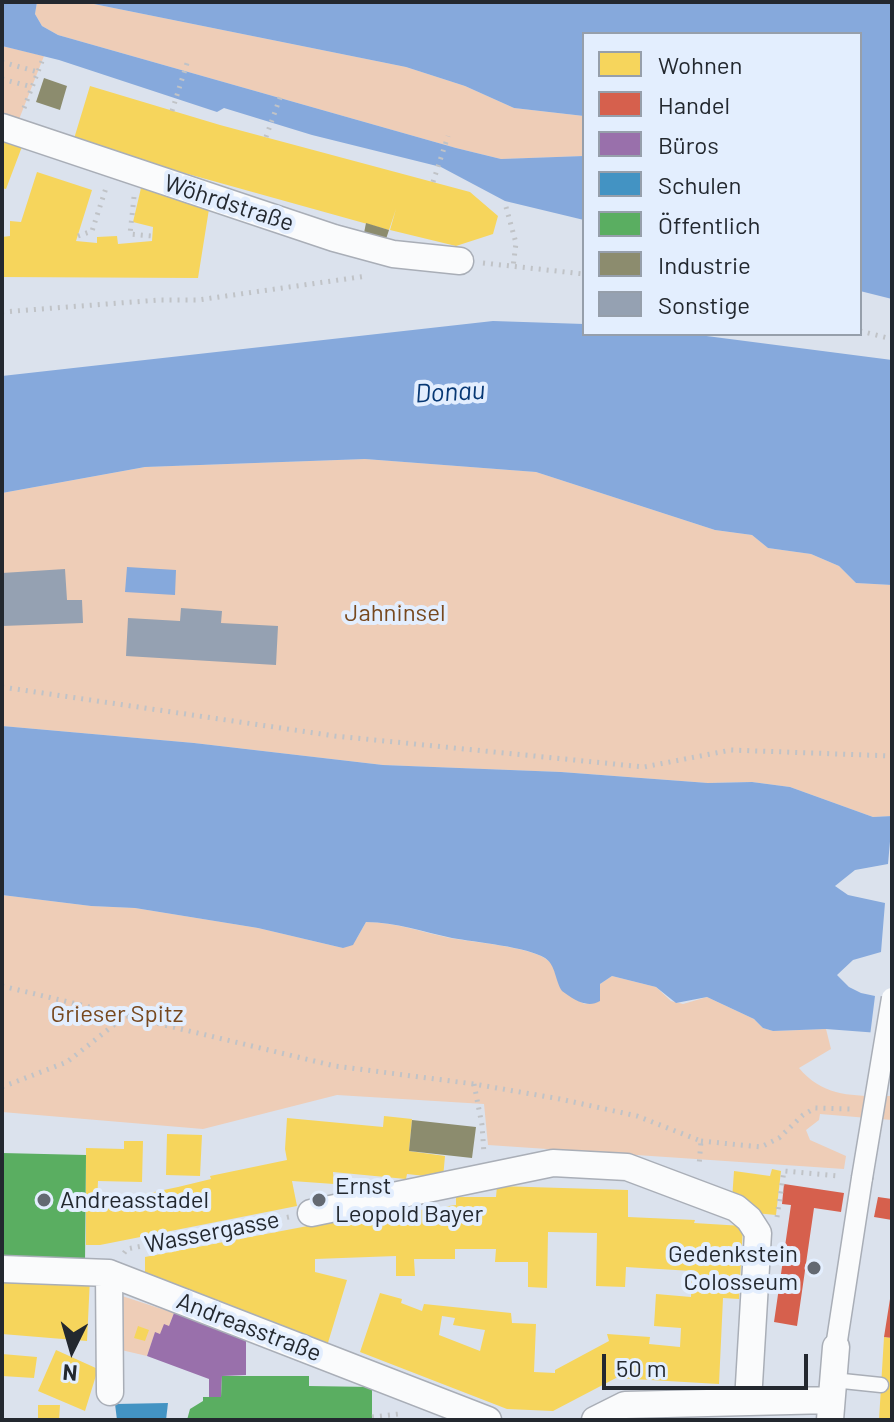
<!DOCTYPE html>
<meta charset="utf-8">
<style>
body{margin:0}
#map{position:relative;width:894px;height:1422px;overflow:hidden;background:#dbe2ed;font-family:Barlow,sans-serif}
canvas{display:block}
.frame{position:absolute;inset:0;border:4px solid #23282f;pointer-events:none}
.legend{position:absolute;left:582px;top:32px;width:280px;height:304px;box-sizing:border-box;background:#e3eefe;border:2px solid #969fab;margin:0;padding:10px 14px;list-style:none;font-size:24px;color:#23282f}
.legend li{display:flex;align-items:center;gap:16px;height:40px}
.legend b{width:40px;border:2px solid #969fab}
.north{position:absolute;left:32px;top:1310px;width:80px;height:80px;-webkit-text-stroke:6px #e3eefe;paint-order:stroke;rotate:185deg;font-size:22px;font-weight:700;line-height:32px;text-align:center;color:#23282f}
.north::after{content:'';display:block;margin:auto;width:28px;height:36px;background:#23282f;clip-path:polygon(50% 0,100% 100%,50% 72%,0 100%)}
.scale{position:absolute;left:602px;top:1354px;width:206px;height:36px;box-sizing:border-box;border:4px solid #23282f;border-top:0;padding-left:10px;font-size:24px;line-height:28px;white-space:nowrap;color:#23282f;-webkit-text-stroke:6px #e3eefe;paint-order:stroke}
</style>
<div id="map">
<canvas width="894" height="1422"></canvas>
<div class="frame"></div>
<ul class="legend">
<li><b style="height:22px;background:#f6d55c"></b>Wohnen</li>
<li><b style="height:22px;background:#d6604d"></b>Handel</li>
<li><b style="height:22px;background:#9970ab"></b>Büros</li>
<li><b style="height:22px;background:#4393c3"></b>Schulen</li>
<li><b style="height:22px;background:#5aae61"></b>Öffentlich</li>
<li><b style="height:22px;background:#8c8c6e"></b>Industrie</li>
<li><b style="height:22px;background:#95a1b2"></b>Sonstige</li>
</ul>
<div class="north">N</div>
<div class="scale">50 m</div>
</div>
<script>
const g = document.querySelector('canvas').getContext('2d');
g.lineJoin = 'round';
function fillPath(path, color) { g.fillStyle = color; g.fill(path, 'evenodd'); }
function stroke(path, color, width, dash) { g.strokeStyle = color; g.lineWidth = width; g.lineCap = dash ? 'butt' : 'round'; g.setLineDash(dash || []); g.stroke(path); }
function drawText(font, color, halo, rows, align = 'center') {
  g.font = font + ' Barlow,sans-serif'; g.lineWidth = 8; g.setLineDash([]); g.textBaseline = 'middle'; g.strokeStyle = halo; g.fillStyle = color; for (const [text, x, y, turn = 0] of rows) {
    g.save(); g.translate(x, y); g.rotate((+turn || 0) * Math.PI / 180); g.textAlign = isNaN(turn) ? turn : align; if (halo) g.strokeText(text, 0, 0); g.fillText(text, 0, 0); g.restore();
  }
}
fillPath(new Path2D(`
 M37 2H84L406 67 465 86 514 108 584 116V156L501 159 456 148 58 35 42 26 35 14Z
 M2 46 44 56 14 132 2 127Z
 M365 459 536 472 715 530 752 535 768 548 811 554 839 566 856 583 892 585V816L873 817 790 787 752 782 708 783 561 772 383 765 194 743 2 726V493L145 467Z
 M2 895 91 906 135 908 258 928 343 948 357 938 366 922C395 922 421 932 450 938 472 942 530 947 546 959 564 971 561 994 585 1004L600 998V984L612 976 656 987 671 1001 683 1004 707 997 754 1019 763 1028 773 1031 826 1029 831 1049 799 1068C824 1098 856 1096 892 1096V1120L820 1114 819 1120 806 1130 810 1140 846 1156 844 1169 488 1145 484 1104 337 1095 203 1129 2 1112Z
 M119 1295 174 1313 169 1326 160 1334 155 1333 147 1356 117 1349Z`), '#eecdb7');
fillPath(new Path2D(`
 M2 2H37L35 14 42 26 58 35 456 148 501 159 584 156V220L505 201 441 167 312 135 224 108 217 112 59 60 2 46Z
 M84 2H892V299L860 291V34H584V116L514 108 465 86 406 67Z
 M493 321 584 324V334H691L892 360V585L856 583 839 566 811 554 768 548 752 535 715 530 536 472 365 459 145 467 2 493V376Z
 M127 567 176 570 175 595 125 592Z
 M2 726 194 743 383 765 561 772 708 783 752 782 790 787 873 817 892 816V1034L826 1029 773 1031 763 1028 754 1019 707 997 676 1003 656 987 612 976 600 984V1001C587 1009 573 999 562 991 555 981 556 965 545 958 528 947 475 942 452 938 423 932 396 922 366 922L353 945 343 948 258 928 135 908 91 906 2 895Z`), '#86a9dc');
fillPath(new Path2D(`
 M892 819V1038L870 1036 875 996 861 993 849 987 837 975 853 960 881 952 885 903 848 895 835 886 855 870 888 864Z`), '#dbe2ed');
fillPath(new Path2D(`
 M90 86 220 125 470 192 498 216 493 234 456 246 390 230 396 209 389 230 73 142Z
 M2 136 23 144 6 189 2 188Z
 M37 172 92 190 76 241 97 243V237L117 236 118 244 152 241 153 227 133 222 141 188 209 209 198 278 2 277V237L10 236V221L21 222Z
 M384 1116 412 1119 409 1151 445 1156 443 1178 407 1174 406 1179 333 1172 334 1184 292 1181 297 1206 100 1245H86V1148L124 1149V1141H143L142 1182 98 1181 97 1204 178 1187 211 1179 210 1176 287 1160 285 1149 287 1118 383 1127Z
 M167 1134 202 1135 200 1176 166 1175Z
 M772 1169 781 1171 776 1215 755 1213 732 1200 734 1171 770 1176Z
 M497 1186 628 1190V1217L695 1220 694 1223 743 1226 739 1299 723 1298 719 1384 616 1378 553 1411 507 1409 360 1352 380 1293 402 1299 401 1303 422 1311 424 1304 511 1313 512 1323 536 1324 534 1372 555 1373V1370L609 1341 607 1334 650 1337 649 1344 680 1347 681 1328 654 1326 656 1294 691 1297 692 1271 626 1267 625 1287 596 1286 597 1233 548 1232 547 1288 528 1287V1262H495L496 1249H455V1259H414L415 1276H396V1256L315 1259V1272L347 1280 327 1346 145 1280V1257L313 1225 456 1205V1197H496ZM442 1316 455 1318 453 1325 485 1330 480 1351 439 1335Z
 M2 1273 90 1278 87 1341 2 1334Z
 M138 1326 149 1330 145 1341 134 1338Z
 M884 1337 892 1338V1420H879Z
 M56 1350 98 1369 85 1411 38 1391Z
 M2 1354 37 1357 34 1378 2 1376Z
 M38 1405H60L59 1420H38Z`), '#f6d55c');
fillPath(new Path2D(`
 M784 1184 844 1193 841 1212 814 1208 797 1326 774 1322 791 1205 782 1204Z
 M878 1197 892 1199V1220L874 1217Z
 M890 1299H892V1338L884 1337Z`), '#d6604d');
fillPath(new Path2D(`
 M174 1313 246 1340V1375L222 1376 221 1397H209V1379L147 1356 155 1332 160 1334 164 1324 169 1326Z`), '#9970ab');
fillPath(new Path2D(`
 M168 1403 166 1420H117L115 1404Z`), '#4393c3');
fillPath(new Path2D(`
 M2 1153 86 1155 85 1262 2 1259Z
 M222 1376H309V1386L372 1387V1420H187L190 1409 203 1401V1397H221Z`), '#5aae61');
fillPath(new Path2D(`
 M44 78 67 86 60 110 36 102Z
 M366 223 389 230 386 239 364 233Z
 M412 1120 476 1127 472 1158 409 1151Z`), '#8c8c6e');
fillPath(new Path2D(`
 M65 569 67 600H82L83 623 2 626V573Z
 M181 608 222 611 221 623 278 626 276 665 126 656 128 618 180 621Z`), '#95a1b2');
const service = new Path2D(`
 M833 1380 881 1385`);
const pedestrian = new Path2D(`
 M836 1347 862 1178`);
const minor = new Path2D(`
 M2 127 334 238 393 254 460 261
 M311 1213 553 1163 627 1167 736 1208 749 1219 758 1233 748 1401
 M2 1269 109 1273 488 1420
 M109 1273 110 1392
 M595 1420 625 1405 831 1400
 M830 1420 836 1347`);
stroke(service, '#a9aeb7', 17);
stroke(pedestrian, '#a9aeb7', 23);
stroke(minor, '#a9aeb7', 29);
stroke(new Path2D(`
 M2 62 38 72
 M2 79 32 87
 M24 108 44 56
 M172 111 188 60
 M266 137 282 92
 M433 182 448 136
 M134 197 130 234 152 236
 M506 207 516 243 513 267
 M78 236 92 231 106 188
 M483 263 584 274
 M2 312 159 300H198L367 276
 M860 331 892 339
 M2 687 335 736 644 767 731 750 892 756
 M2 986 335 1066 474 1084 560 1099 637 1116 701 1141 699 1166
 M474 1084 482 1125 484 1154
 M2 1087 67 1062 124 1017
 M701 1141 761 1147 779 1138 803 1115 815 1108 851 1109
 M777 1217 784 1171 839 1176
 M124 1253 127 1249 289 1217
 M372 1417 399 1414`), '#c0c3c7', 5, [2, 6]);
stroke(service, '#fafbfc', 14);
stroke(pedestrian, '#fafbfc', 20);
stroke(minor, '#fafbfc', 26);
const pedestrianBridge = new Path2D(`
 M862 1178 892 998`);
stroke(pedestrianBridge, '#a9aeb7', 23, []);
stroke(pedestrianBridge, '#fafbfc', 20);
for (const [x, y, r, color] of [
 [44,1200,8,"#636972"],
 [319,1200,8,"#636972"],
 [814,1268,8,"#636972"]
]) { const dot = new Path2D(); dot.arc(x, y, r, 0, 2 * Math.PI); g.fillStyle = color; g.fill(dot); stroke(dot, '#e3eefe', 3); }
drawText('24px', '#23282f', '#e3eefe', [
 ["Wöhrdstraße",229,203,18],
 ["Wassergasse",212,1232,-11],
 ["Andreasstraße",249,1327,21]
]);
drawText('24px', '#77481e', '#e3eefe', [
 ["Jahninsel",395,613],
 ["Grieser Spitz",117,1014]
]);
drawText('24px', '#23282f', '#e3eefe', [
 ["Ernst",335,1186],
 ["Leopold Bayer",335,1214],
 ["Andreasstadel",60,1200],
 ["Gedenkstein",798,1254,"right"],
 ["Colosseum",798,1282,"right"]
], 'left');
drawText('italic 26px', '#073874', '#e3eefe', [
 ["Donau",450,392,-3]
]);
</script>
